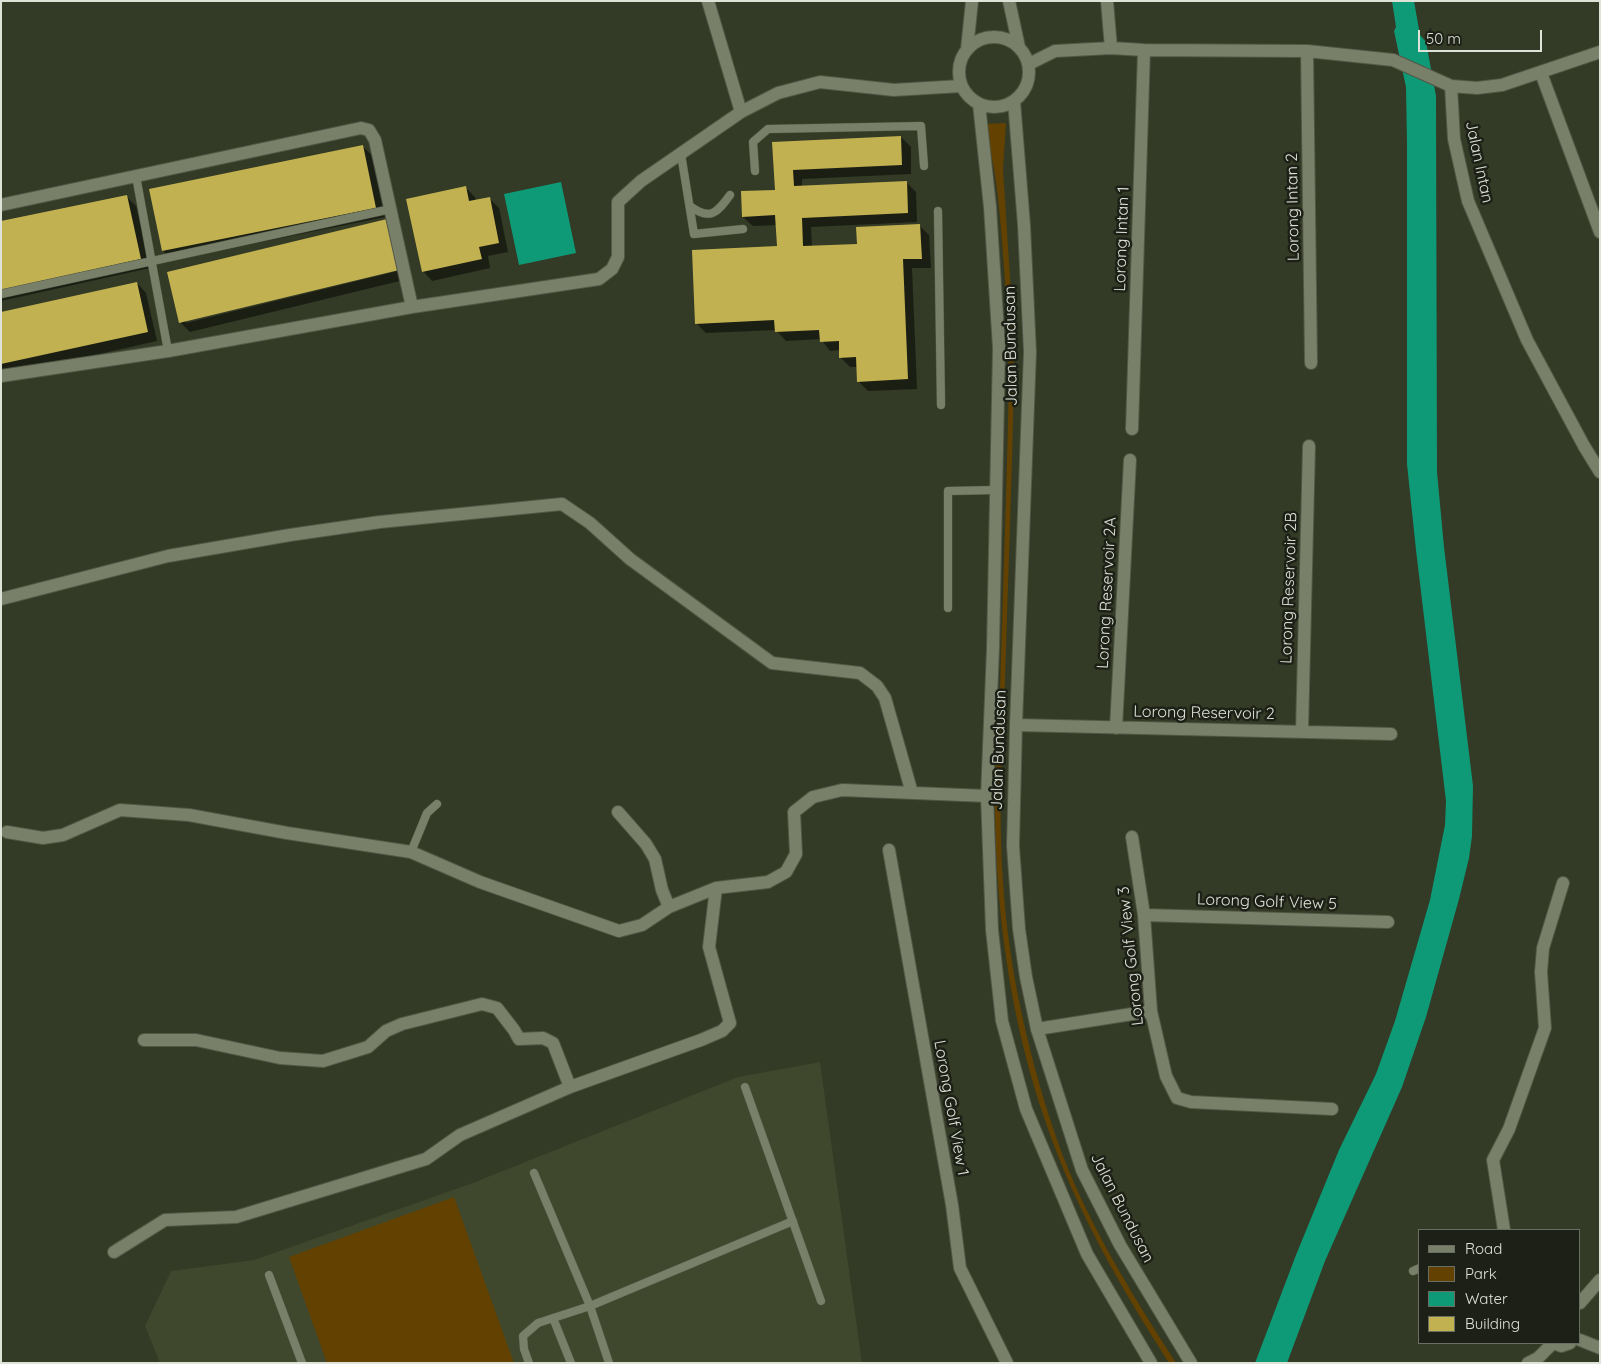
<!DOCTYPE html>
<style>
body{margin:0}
#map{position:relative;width:1601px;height:1364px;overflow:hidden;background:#333a25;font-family:Quicksand,sans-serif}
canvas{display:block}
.frame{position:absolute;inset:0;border:2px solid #dfe3d7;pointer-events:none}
.legend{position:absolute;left:1418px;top:1229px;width:162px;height:115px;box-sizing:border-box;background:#1d2016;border:1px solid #6b6e63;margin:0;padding:6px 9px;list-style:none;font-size:15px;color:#dfe3d7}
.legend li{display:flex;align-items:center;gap:10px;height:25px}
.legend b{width:25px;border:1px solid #6b6e63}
.scale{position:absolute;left:1418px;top:30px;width:124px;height:22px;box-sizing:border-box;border:2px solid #dfe3d7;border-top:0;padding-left:6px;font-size:15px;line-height:18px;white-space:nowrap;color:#dfe3d7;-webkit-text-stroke:4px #1d2016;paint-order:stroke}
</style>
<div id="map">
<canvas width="1601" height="1364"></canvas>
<div class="frame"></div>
<ul class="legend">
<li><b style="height:6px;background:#788069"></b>Road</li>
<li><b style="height:14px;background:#634201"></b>Park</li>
<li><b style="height:14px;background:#0f9a77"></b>Water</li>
<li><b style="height:14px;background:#c2b150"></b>Building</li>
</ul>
<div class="scale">50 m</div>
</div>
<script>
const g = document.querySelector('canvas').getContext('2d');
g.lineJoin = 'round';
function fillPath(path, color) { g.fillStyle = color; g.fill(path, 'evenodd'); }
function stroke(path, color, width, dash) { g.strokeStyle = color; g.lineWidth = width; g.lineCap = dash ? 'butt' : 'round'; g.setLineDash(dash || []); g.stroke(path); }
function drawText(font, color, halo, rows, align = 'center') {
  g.font = font + ' Quicksand,sans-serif'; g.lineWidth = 5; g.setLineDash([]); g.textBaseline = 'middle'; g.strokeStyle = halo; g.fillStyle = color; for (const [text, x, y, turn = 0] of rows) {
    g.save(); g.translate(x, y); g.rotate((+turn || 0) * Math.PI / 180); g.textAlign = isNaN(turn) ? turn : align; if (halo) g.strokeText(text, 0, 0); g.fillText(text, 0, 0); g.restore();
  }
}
fillPath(new Path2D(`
 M820 1062 862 1363H160L145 1326 171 1271 254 1260 470 1184 738 1077Z`), '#3f472c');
fillPath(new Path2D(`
 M1006 123 1003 169 1013 325 1014 378C1012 479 1008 580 1005 681 1002 747 998 814 1003 881 1008 963 1026 1044 1051 1122 1079 1210 1127 1286 1176 1363H1169C1120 1286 1077 1212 1047 1126 1011 1024 996 916 995 809 994 769 999 730 1000 691 1003 586 1007 482 1009 378 1008 332 1006 286 1002 241 999 201 995 162 984 124Z
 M454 1197 514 1363H327L289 1257Z`), '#634201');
fillPath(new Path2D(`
 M1392 1H1414L1420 35 1426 42 1436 96 1437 472 1444 547 1473 786 1472 836 1469 858 1459 899 1426 1017 1402 1087 1325 1261 1287 1363H1255L1296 1255 1339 1150 1376 1074 1395 1021 1430 900 1445 825 1446 801 1416 550 1407 464V144L1406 87 1394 31 1396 27Z
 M561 182 576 253 519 265 504 194Z`), '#0f9a77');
fillPath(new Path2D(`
 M901 137 911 147V174L802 179V187L907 183 916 192 917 222 811 227 812 247 858 245 920 226 929 235 931 268H912L917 389 868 391 858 381V367H850L841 358 840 350 830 351 821 339 786 341 776 330 706 333 696 323 778 247 777 225 753 226 743 217 776 191 774 143Z
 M363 147 373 156 385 217 173 260 163 251Z
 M466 188 475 197 476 201 489 198 499 208 508 252 488 256 490 268 432 281 423 271Z
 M126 196 136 206 150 268 1 301V222Z
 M387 220 397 230 408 279 190 332 181 323 169 273ZM405 267 406 269 186 323V320Z
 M137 283 146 293 157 341 1 376V313Z`), '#0007');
fillPath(new Path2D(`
 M901 136 902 165 793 170 794 186 907 181 908 213 802 218 803 246 857 244 856 227 920 224 922 259H903L908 379 857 382 856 357 839 358V341L820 342 819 330 775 332 774 320 695 324 692 250 777 246 775 215 742 217 741 191 775 190 772 142Z
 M363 145 376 208 162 251 149 189Z
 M466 186 469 201 490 197 499 243 479 247 482 259 422 272 406 199Z
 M127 195 141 259 1 290V221Z
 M387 219 399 270 179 323 167 272Z
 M137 282 148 332 1 364V312Z`), '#c2b150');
const lane = new Path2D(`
 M681 154 694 234 743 229
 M755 171 753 142 768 129 921 126 924 166
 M136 176 168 351
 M690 206C710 221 717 213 730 195
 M938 211 941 405
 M1 294 391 209
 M948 608V491L996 490
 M411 852 427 813 437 804
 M745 1087 821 1301
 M534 1173 590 1306 609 1363
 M1413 1271 1420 1268
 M269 1275 302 1363
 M553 1318 571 1363
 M529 1363 524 1349 523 1336 538 1323 590 1306 793 1221`);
const street = new Path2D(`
 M708 1 741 112
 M1107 1 1111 48
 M1307 51 1311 363
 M1029 64 1055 51 1111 48 1144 50 1307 51 1393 60 1451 86 1454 139 1468 201 1527 340 1584 446 1600 472
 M1541 73 1600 232
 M1451 86 1477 88 1502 85 1600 52
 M1 205 361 128 369 130 375 140 412 307
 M1 376 168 351 412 307 599 279 612 269 618 257V202L641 181 741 112 778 93 820 82 894 90 961 86
 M1132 429 1144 50
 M1 599 168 556 290 535 380 522 562 504 590 523 630 559 772 663 860 673 877 686 885 698 912 793
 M1016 725 1391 734
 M1116 728 1130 460
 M1302 731 1309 446
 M618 812 646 844 655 859 662 890 669 907
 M7 832 43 838 63 835 120 810 189 815 287 833 411 852 480 882 619 931 642 925 669 907 716 888 768 882 786 872 796 854 794 812 813 797 842 790 987 796
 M1132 837 1144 915 1151 1011 1166 1076 1177 1098 1191 1102 1332 1109
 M889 850 952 1205 960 1268 1007 1363
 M1144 915 1388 922
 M1037 1029 1151 1011
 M144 1040H196L280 1058 323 1061 368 1047 386 1031 402 1024 482 1004 497 1008 514 1030 519 1039 543 1038 553 1043 570 1087
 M1504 1230 1493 1160 1509 1129 1545 1028 1541 972 1543 948 1563 883
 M114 1252 165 1220 236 1217 426 1159 460 1135 570 1087 701 1040 722 1031 730 1023 709 947 716 888
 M1580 1303 1600 1280
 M1580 1340 1600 1348
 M1553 1343 1561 1346 1570 1343
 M1528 1363 1538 1358 1553 1343`);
const secondary = new Path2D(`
 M1009 1 1019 47
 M959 72a35 35 0 1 1 70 0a35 35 0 1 1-70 0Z
 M967 49 972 1
 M1014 101 1024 225 1030 352 1016 725 1013 846 1019 929 1026 977 1037 1029 1082 1170 1120 1245 1191 1363
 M979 104 990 207 999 348 993 648 987 796 992 930 1002 1021 1026 1109 1087 1254 1151 1363`);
stroke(lane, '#525746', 9);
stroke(street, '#525746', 14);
stroke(secondary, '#525746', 14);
stroke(lane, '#788069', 8);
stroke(street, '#788069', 12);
stroke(secondary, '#788069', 12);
drawText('16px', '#dfe3d7', '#1d2016', [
 ["Jalan Intan",1479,162,78],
 ["Lorong Intan 2",1293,207,-91],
 ["Lorong Intan 1",1122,239,-88],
 ["Jalan Bundusan",1011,346,-91],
 ["Lorong Reservoir 2B",1289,588,-88],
 ["Lorong Reservoir 2A",1107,593,-87],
 ["Lorong Reservoir 2",1204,713,1],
 ["Jalan Bundusan",999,750,-88],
 ["Lorong Golf View 5",1267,902,2],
 ["Lorong Golf View 3",1131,956,-96],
 ["Lorong Golf View 1",951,1108,80],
 ["Jalan Bundusan",1122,1208,63]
]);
</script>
